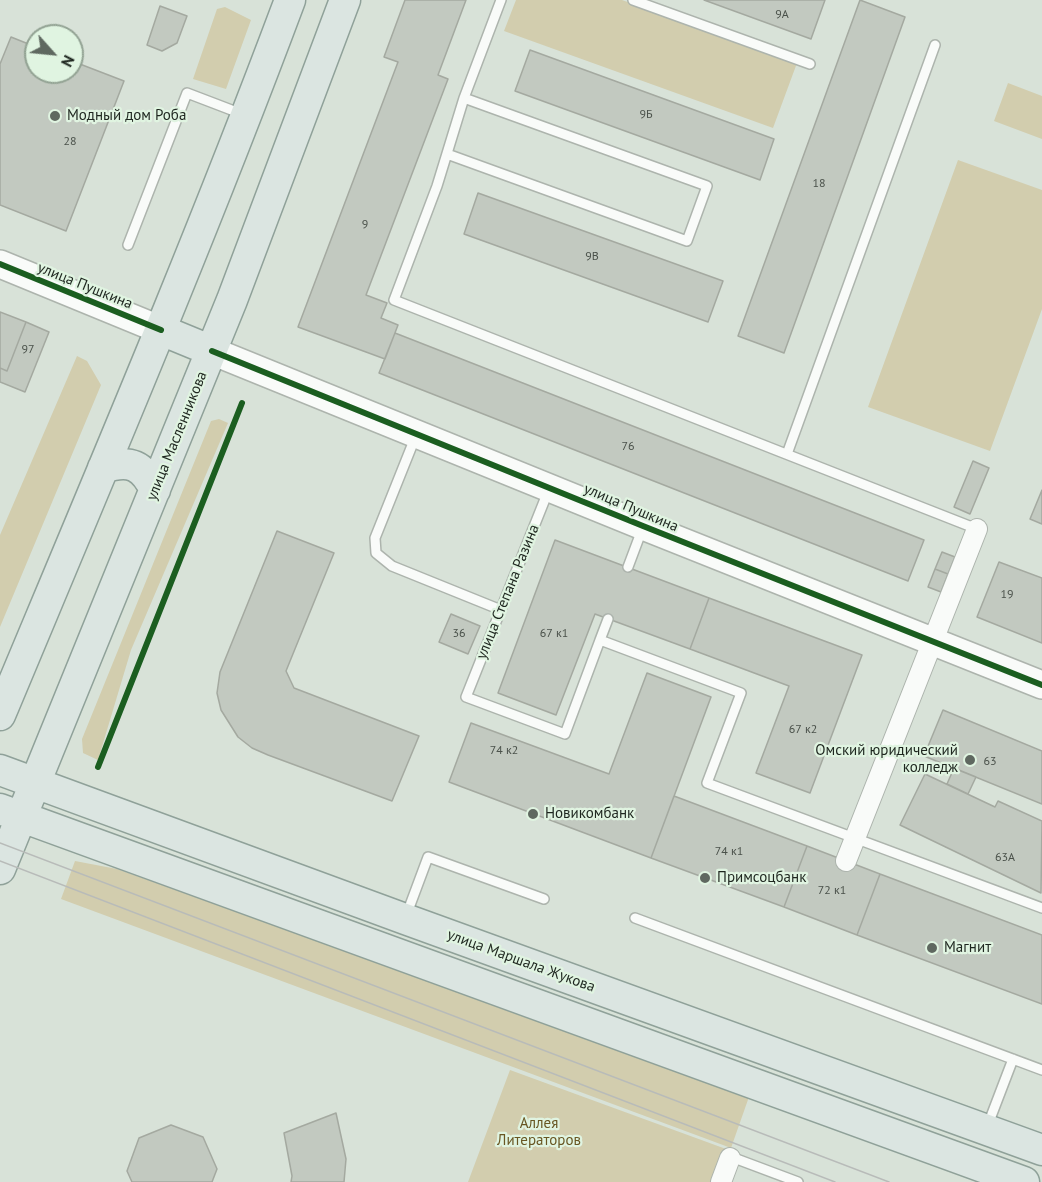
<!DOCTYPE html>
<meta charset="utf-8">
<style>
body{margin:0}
#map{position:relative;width:1042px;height:1182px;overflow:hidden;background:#d8e2d8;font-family:"PT Sans",sans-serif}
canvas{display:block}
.north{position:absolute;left:24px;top:24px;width:60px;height:60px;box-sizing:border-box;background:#e0f4e1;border:2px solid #92a293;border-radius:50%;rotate:117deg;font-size:16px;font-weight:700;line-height:24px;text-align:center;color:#1e261f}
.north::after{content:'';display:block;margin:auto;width:21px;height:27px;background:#5f6860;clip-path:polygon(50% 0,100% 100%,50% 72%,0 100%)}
</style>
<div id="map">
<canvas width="1042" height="1182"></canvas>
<div class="north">N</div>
</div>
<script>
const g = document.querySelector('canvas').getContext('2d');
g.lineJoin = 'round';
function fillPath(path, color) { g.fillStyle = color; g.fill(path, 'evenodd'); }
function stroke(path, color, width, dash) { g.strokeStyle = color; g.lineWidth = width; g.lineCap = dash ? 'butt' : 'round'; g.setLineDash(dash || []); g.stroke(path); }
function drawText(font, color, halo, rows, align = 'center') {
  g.font = font + ' "PT Sans",sans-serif'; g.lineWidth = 4.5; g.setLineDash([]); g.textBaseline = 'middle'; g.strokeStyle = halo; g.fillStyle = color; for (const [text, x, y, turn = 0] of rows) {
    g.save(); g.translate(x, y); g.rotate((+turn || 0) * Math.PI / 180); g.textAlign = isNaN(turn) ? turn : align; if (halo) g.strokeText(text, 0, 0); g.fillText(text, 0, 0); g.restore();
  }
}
fillPath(new Path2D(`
 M516 0H622L797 63 773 128 504 31Z
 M225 7 251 20 226 89 193 79 217 9Z
 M1008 83 1042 96V139L994 121Z
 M958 160 1042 190V309L990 451 868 407Z
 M77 356 87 361 101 385 0 627V535Z
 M219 419 228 423 131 650 98 760 83 753 82 739 211 421Z
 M75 861 117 869 750 1094 731 1148 61 899Z
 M510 1070 726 1149 712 1182H468Z`), '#d2cdae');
const building = new Path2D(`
 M405 0H466L438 75 448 79 366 295 387 303 381 318 398 325 385 359 298 327 398 62 384 57Z
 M704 0H825L811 39Z
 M860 0 905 17 784 353 738 336Z
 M160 6 187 16 177 43 162 51 147 45Z
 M11 37 36 47V72H72V61L124 81 66 231 0 205V64Z
 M530 50 774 139 760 180 515 91Z
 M478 193 723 281 708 322 464 234Z
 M0 312 26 322 7 371 0 368Z
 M26 322 49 332 25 392 0 382V368L7 371Z
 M395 333 924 540 908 581 379 373Z
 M973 461 989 468 970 514 954 507Z
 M1042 490V524L1030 519Z
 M277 531 334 553 286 671 294 688 419 736 392 801 268 755 252 748 238 737 221 710 217 693 220 672Z
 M555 540 709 598 690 649 595 614 556 715 498 693Z
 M942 552 955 557 948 574 935 569Z
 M999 562 1042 578V643L977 617Z
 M935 569 948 574 941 592 928 587Z
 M709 598 862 655 810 793 756 773 789 686 690 649Z
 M451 614 480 626 468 654 439 642Z
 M647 673 711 697 651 858 449 782 471 723 609 774Z
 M943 710 1042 751V804L924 756Z
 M954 768 976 777 968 794 947 784Z
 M925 774 995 807 998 801 1042 821 1041 893 900 825Z
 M674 796 807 846 784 907 651 858Z
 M807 846 880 874 857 935 784 907Z
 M880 874 1042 935V1004L857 935Z
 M336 1113 346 1159 344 1182H291L292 1176 284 1133Z
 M171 1125 203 1137 217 1169 212 1182H132L127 1171 139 1138Z`);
fillPath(building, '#c2c9c0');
stroke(building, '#a4a9a0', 1.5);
const lane = new Path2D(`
 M501 0 464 98 437 186 394 300 977 529
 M633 0 810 64
 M447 154 687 241 707 186 464 98
 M128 245 187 93 242 114
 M415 438 375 538 376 553 392 566 501 610
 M787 454 935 45
 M549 489 466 697 565 734 600 640 741 693 707 783 1042 908
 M628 567 643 527
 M600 640 608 619
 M406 916 428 857 544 899
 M635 918 1042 1070
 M987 1127 1013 1059
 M730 1158H734L798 1182`);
const street = new Path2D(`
 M846 861 977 529
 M721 1182 730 1158`);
const secondary = new Path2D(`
 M0 264 161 330
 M212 351 643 526 1042 685`);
const primary = new Path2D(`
 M161 330 212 351
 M103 468C130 459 143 465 155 490
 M0 715C99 478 200 241 290 0
 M0 770 405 919 1042 1150
 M0 809 1024 1182
 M0 869 232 300 345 0`);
stroke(lane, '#adb4ad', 12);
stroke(street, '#adb4ad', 22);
stroke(secondary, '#adb4ad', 30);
stroke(primary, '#8fa199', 33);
stroke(lane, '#f9fbf9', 9);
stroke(street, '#f9fbf9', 20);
stroke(secondary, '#f9fbf9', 27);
stroke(primary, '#dbe5e1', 30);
stroke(new Path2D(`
 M0 843 889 1182
 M0 861 835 1182`), '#b8bbb9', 1.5);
stroke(new Path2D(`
 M0 264 161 330
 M212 351 643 526 1042 685
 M98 767 242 403`), '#1b5e20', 6);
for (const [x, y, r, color] of [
 [55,116,6,"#5f6860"],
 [970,760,6,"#5f6860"],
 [533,814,6,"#5f6860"],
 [705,878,6,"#5f6860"],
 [932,948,6,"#5f6860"]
]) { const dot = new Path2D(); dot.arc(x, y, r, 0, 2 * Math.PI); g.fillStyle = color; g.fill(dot); stroke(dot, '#e0f4e1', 2); }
drawText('12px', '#4a514a', null, [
 ["9А",782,15],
 ["9Б",646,115],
 ["28",70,142],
 ["18",819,184],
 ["9",365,225],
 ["9В",592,257],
 ["97",28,350],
 ["76",628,447],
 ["19",1007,595],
 ["36",459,634],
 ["67 к1",554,634],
 ["67 к2",803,730],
 ["74 к2",504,751],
 ["63",990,762],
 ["74 к1",729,852],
 ["63А",1005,858],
 ["72 к1",832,891]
]);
drawText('15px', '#1e261f', '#e0f4e1', [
 ["Модный дом Роба",67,116],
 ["Омский юридический",958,751,"right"],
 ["колледж",958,768,"right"],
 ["Новикомбанк",545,814],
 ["Примсоцбанк",717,878],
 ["Магнит",944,948]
], 'left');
drawText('15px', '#1e261f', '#e0f4e1', [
 ["улица Пушкина",85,286,22],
 ["улица Масленникова",177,436,-68],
 ["улица Пушкина",631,508,23],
 ["улица Степана Разина",508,592,-68],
 ["улица Маршала Жукова",521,961,20]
]);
drawText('15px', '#685622', '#e0f4e1', [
 ["Аллея",539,1124],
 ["Литераторов",539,1141]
]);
</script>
